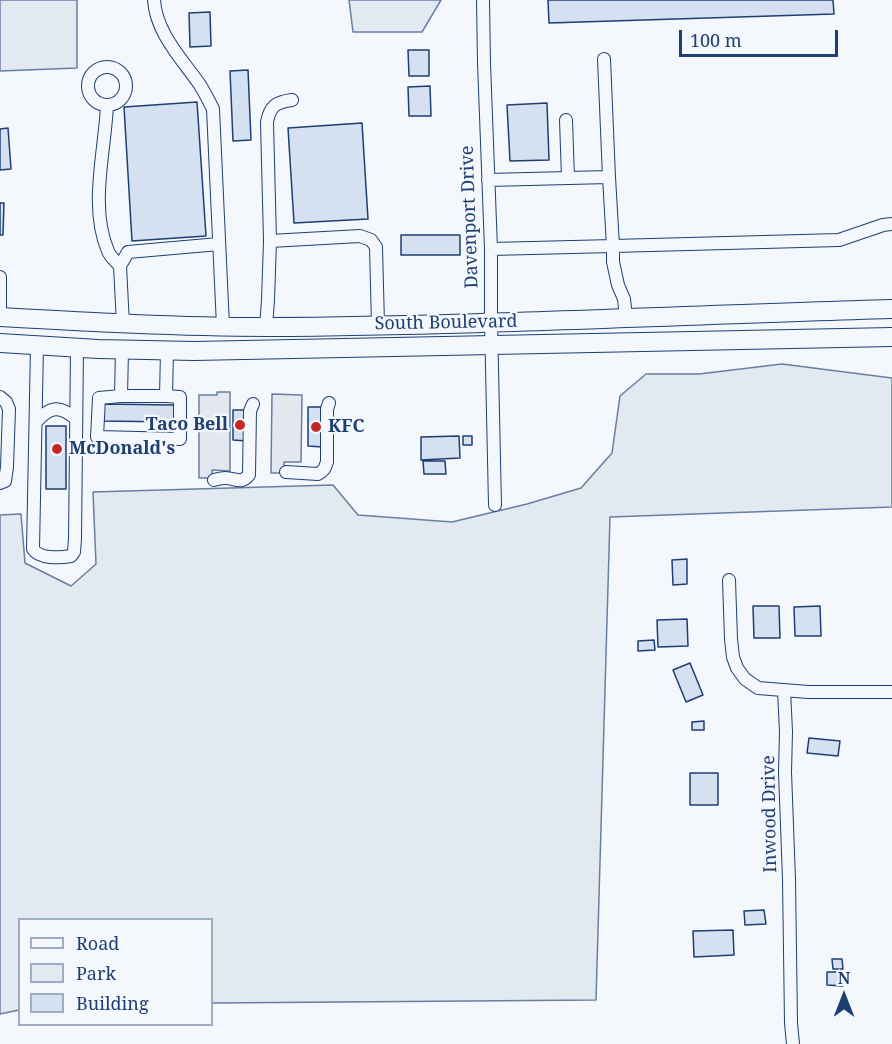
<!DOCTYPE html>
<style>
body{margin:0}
#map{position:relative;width:892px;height:1044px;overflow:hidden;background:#f4f7fb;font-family:"Noto Serif",serif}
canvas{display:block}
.legend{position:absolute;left:18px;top:918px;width:195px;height:108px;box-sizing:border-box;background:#f4f7fb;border:2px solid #9eadc5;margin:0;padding:8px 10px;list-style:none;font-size:18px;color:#1d3f73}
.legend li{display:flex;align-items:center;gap:12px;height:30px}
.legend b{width:30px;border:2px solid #9eadc5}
.north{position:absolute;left:814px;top:966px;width:60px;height:60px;-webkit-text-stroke:4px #f4f7fb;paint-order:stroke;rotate:0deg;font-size:16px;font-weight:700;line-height:24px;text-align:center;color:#1d3f73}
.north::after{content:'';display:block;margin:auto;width:21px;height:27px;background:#1d3f73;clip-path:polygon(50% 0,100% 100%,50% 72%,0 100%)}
.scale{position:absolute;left:679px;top:30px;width:159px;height:27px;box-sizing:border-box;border:3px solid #1d3f73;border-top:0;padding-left:8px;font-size:18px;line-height:21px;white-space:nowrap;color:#1d3f73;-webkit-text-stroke:4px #f4f7fb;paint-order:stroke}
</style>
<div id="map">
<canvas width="892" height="1044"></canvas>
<ul class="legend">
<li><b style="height:8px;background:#f4f7fb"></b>Road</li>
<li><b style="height:16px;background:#e3e9f0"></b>Park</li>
<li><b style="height:16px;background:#d5e0f0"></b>Building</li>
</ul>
<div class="north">N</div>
<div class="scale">100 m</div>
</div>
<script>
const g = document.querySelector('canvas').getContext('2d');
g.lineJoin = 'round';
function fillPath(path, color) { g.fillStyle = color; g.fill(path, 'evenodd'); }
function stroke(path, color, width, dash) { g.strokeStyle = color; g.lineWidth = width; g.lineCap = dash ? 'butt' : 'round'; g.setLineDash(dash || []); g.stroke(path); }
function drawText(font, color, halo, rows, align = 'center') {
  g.font = font + ' "Noto Serif",serif'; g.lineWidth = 4.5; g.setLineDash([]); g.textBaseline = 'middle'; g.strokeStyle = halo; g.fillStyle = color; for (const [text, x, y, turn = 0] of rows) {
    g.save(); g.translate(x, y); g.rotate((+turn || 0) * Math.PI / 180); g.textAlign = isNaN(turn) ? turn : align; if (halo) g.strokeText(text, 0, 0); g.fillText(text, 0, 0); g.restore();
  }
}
const green = new Path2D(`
 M0 0H77V68L0 71Z
 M349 0H441L422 32H353Z
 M782 364 892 378V507L610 517 596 1000 212 1003V920H20L19 1010 0 1014V515L21 514 25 563 71 586 96 564 93 492 333 485 358 515 452 522 527 504 581 488 612 453 620 396 646 374H699Z`);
fillPath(green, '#e3e9f0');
stroke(green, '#687fa3', 1.5);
const parking = new Path2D(`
 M217 392H230V471L212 470V478H199V395H217Z
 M272 394 302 395 301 462H284V473H271Z`);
fillPath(parking, '#e3e8f0');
stroke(parking, '#687fa3', 1.5);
const building = new Path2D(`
 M548 0H833L834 14 549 23Z
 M210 12 211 46 190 47 189 13Z
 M408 50H429V76H409Z
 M248 70 251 140 233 141 230 71Z
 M430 86 431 116H409L408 87Z
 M197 102 206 236 132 241 124 107Z
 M547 103 549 160 510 161 507 105Z
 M362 123 368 219 294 223 288 128Z
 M8 128 11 169 0 170V129Z
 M0 203H4L3 235H0Z
 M401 235H460V255H401Z
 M102 404 174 405V422L102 421Z
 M308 407H324L323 447 308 446Z
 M233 410H248L247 441 233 440Z
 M46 426H66V489H46Z
 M459 436 460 458 421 460V437Z
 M463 436H472V445H463Z
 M423 461H445L446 474H424Z
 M687 559V584L673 585 672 560Z
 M753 606H779L780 638H754Z
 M820 606 821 636H795L794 607Z
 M687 619 688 646 658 647 657 620Z
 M654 640 655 650 638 651V641Z
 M690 663 703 695 686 702 673 670Z
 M704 721V730H692V722Z
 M809 738 840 741 838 756 807 753Z
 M690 773H718V805H690Z
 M764 910 766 924 745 925 744 911Z
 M733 930 734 955 694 957 693 931Z
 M832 959H842L843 969H833Z
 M827 972H843V986L827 985Z`);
fillPath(building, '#d5e0f0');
stroke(building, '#1d3f73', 1.5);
const minor = new Path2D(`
 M154 0C156 33 182 59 200 85 205 93 209 101 213 109L223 326
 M483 0 484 63 491 249V322L495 505
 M604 59 609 177
 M88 86a19 19 0 1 1 38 0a19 19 0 1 1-38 0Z
 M107 105C105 152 89 207 108 251 110 257 116 261 120 266
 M566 120 568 178
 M488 180 609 177 613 246 491 249
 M270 241 267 122C270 106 276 102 292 100
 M0 277V317
 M626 317 624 299 618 285 613 262V246L839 240 883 225 892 224
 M123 324 120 266 128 252 219 244
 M266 327 268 300 270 241 360 236 371 240 376 247 378 325
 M37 346 33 549C39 559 60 558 71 556L74 552 75 539 77 348
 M122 350 121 396H166L167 351
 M121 396 99 398 97 437 180 439V397L166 396
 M0 397 6 402 9 409 7 467 5 481 0 483
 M36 422C50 406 60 405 76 419
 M286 472 318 474C324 471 325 468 327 462V409L329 403
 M214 480C218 479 221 478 225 478 236 478 240 485 249 475L250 411 253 404
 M729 580 731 639 733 657 737 668 745 679 758 688 808 692H892
 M784 690 786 732 785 772 789 879 791 1023 793 1044`);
const highway = new Path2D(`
 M0 317C89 322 178 327 267 327 475 326 684 315 892 309
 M0 343 98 349 194 351 892 337`);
stroke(minor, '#1d3f73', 14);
stroke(highway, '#1d3f73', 20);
stroke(minor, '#f4f7fb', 12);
stroke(highway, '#f4f7fb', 18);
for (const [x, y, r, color] of [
 [240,425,6,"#c62828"],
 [316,427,6,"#c62828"],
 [57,449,6,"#c62828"]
]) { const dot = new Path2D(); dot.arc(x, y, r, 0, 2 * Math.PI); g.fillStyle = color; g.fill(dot); stroke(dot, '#f4f7fb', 2); }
drawText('18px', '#1d3f73', '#f4f7fb', [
 ["Davenport Drive",470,217,-92],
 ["South Boulevard",446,323,-1],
 ["Inwood Drive",770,814,-91]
]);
drawText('bold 18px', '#1d3f73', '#f4f7fb', [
 ["Taco Bell",228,425,"right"],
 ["KFC",328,427],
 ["McDonald's",69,449]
], 'left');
</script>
